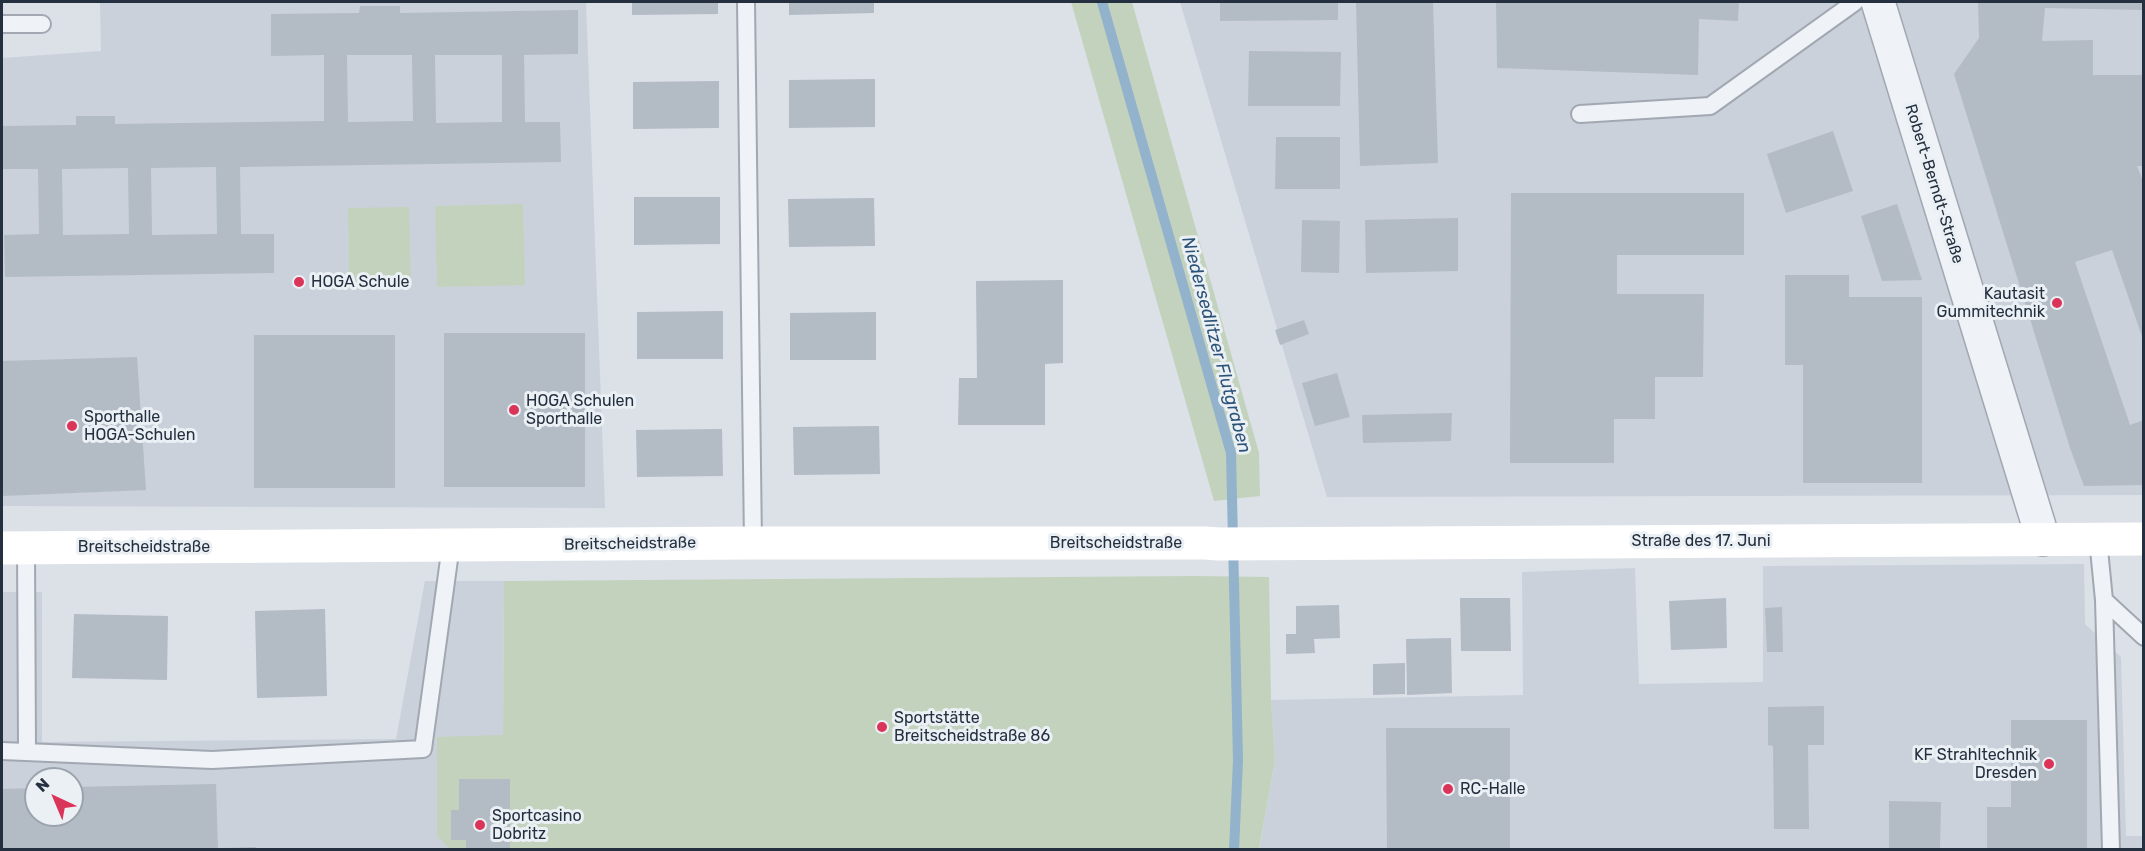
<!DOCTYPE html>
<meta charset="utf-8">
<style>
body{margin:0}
#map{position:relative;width:2145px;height:851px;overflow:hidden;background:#dce1e8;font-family:Rubik,sans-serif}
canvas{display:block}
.frame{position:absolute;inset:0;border:3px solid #24303f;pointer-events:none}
.north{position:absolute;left:24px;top:767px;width:60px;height:60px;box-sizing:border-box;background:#ebf0f5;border:2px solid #9ba3ac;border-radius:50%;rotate:316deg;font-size:16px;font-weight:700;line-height:24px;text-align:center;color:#24303f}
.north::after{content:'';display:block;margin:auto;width:21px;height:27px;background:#da3458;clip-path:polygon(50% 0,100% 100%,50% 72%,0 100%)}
</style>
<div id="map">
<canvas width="2145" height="851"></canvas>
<div class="frame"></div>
<div class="north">N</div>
</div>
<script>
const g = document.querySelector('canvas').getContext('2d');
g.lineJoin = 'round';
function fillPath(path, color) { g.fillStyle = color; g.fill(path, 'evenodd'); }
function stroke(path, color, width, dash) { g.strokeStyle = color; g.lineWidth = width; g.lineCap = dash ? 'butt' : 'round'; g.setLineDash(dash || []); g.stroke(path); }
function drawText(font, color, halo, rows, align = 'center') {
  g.font = font + ' Rubik,sans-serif'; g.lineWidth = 6; g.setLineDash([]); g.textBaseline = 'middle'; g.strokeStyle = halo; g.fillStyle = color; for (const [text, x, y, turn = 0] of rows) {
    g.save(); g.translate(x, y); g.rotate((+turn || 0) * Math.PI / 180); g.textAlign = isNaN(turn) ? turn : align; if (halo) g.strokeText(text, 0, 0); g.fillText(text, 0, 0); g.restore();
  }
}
fillPath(new Path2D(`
 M100 2H586L605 508 2 506V58L101 51Z
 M1180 2H2143V495L1327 497Z
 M2084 564 2085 624 2121 657 2126 836H2144L2143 850H1259L1275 760 1271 700 1523 695 1522 572 1635 568 1639 684 1763 682V566Z
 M425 581H504L503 735 437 836 451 849H2V592H42V742L396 739ZM36 779H72V815H36Z`), '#cad1da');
fillPath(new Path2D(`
 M1071 2H1132L1259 453 1260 496 1214 501Z
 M523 204 525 285 437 287 435 206Z
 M409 207 411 285 349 287 348 208Z
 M1195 576 1269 577 1271 700 1275 760 1259 849 451 850 437 836V737L503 735 504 581Z`), '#c3d2bc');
stroke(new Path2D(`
 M1102 2 1231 453 1238 760 1234 850`), '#93b2cc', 10);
fillPath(new Path2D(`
 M632 2H718V14L632 15Z
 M789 2H874V13L789 15Z
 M1220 2H1338V20L1220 21Z
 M1356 2H1433L1438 163 1360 166Z
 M1496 2H1739L1738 21 1699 19 1698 75 1497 68Z
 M1978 2H2144V10L2045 8 2042 41 2093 40V75H2144V166H2137L2144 184V342L2112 250 2075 262 2130 425 2144 420V485L2084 486 2070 448 1954 74 1979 38Z
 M360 6H400V13L578 10V54L524 55 525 122H560L561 162 240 167 241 234H274V273L5 277 4 235 39 234 38 169H2V126L76 125V116H115V124L324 121V55L271 56V14L359 13ZM347 55H412L413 121 348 122ZM435 55H502V122L436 123ZM216 167 217 234 152 235 151 168ZM128 168 129 234 63 235 62 169Z
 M1249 51 1341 52 1340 106H1248Z
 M875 79V127L789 128V80Z
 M719 81V128L633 129V82Z
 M1833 131 1853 191 1786 213 1767 154Z
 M1276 137H1340V189H1275Z
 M1511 193H1744V255H1617V294H1704L1703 377H1655V419H1614V463H1510Z
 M634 197H720V244L634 245Z
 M874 198 875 246 789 247 788 199Z
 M1897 204 1922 280 1882 281 1861 216Z
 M1458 218V271L1366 273 1365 220Z
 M1302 220 1340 221 1339 273 1301 272Z
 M1785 275H1849V297H1922V483H1803V365H1785Z
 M1063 280V363L1045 364V425H958L959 378H977L976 281Z
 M723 311V359H637V312Z
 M876 312V360H790V313Z
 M1304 320 1309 334 1280 345 1275 330Z
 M444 333H585V487H444Z
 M254 335H395V488H254Z
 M137 357 146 490 2 496V361Z
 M1337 373 1350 417 1315 426 1302 383Z
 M1452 413 1451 441 1363 443 1362 415Z
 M879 426 880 474 794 475 793 427Z
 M722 429 723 476 637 477 636 430Z
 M1460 598H1510L1511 651H1461Z
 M1726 598 1727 648 1671 650 1669 601Z
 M1339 605 1340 638 1314 639 1315 653 1286 654V634H1296V606Z
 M1782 607 1783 652H1767L1765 608Z
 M325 609 327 696 257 698 255 611Z
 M74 614 168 616 167 680 72 678Z
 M1451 638 1452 693 1407 695 1406 639Z
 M1405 663V694L1373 695V664Z
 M1824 706V745H1808L1809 829H1774L1773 746 1768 745V707Z
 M2011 720H2087V850H1987V807H2011Z
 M1386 728H1510V850H1387Z
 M459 779H510V850H466V840H451V810H459Z
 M216 784 218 850H2V789L36 788V815H72V787Z
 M1889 801 1941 802 1940 850H1889Z
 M256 847V850H225L224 848Z`), '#b3bbc5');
const lane = new Path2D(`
 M746 2 753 543
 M2 24H42
 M1580 114 1710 106 1855 2
 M2098 539 2104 600 2111 850
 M26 548 27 750
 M2104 600 2144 637
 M2 751 212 760 423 749 451 545`);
const street = new Path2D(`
 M1878 2 2043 539`);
stroke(lane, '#a1a8b2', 20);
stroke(street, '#a1a8b2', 36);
stroke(lane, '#eff2f6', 16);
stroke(street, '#eff2f6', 33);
stroke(new Path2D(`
 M2 548 753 543H1206L1218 544 2144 539`), '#fff', 33);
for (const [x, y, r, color] of [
 [299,282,6,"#da3458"],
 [2057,303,6,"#da3458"],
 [514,410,6,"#da3458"],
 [72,426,6,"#da3458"],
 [882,727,6,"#da3458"],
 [2049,764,6,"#da3458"],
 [1448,789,6,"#da3458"],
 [480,825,6,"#da3458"]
]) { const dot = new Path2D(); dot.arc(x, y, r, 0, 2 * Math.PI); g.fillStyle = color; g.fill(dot); stroke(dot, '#ebf0f5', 2); }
drawText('16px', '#24303f', '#ebf0f5', [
 ["Robert-Berndt-Straße",1934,184,73],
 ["Straße des 17. Juni",1701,541],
 ["Breitscheidstraße",1116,543],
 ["Breitscheidstraße",630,544,-1],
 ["Breitscheidstraße",144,547]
]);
drawText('16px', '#24303f', '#ebf0f5', [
 ["HOGA Schule",311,282],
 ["Kautasit",2045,294,"right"],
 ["Gummitechnik",2045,312,"right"],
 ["HOGA Schulen",526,401],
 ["Sporthalle",526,419],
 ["Sporthalle",84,417],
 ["HOGA-Schulen",84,435],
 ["Sportstätte",894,718],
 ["Breitscheidstraße 86",894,736],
 ["KF Strahltechnik",2037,755,"right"],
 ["Dresden",2037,773,"right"],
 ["RC-Halle",1460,789],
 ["Sportcasino",492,816],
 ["Dobritz",492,834]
], 'left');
drawText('italic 18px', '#2b5277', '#ebf0f5', [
 ["Niedersedlitzer Flutgraben",1216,345,75]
]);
</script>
